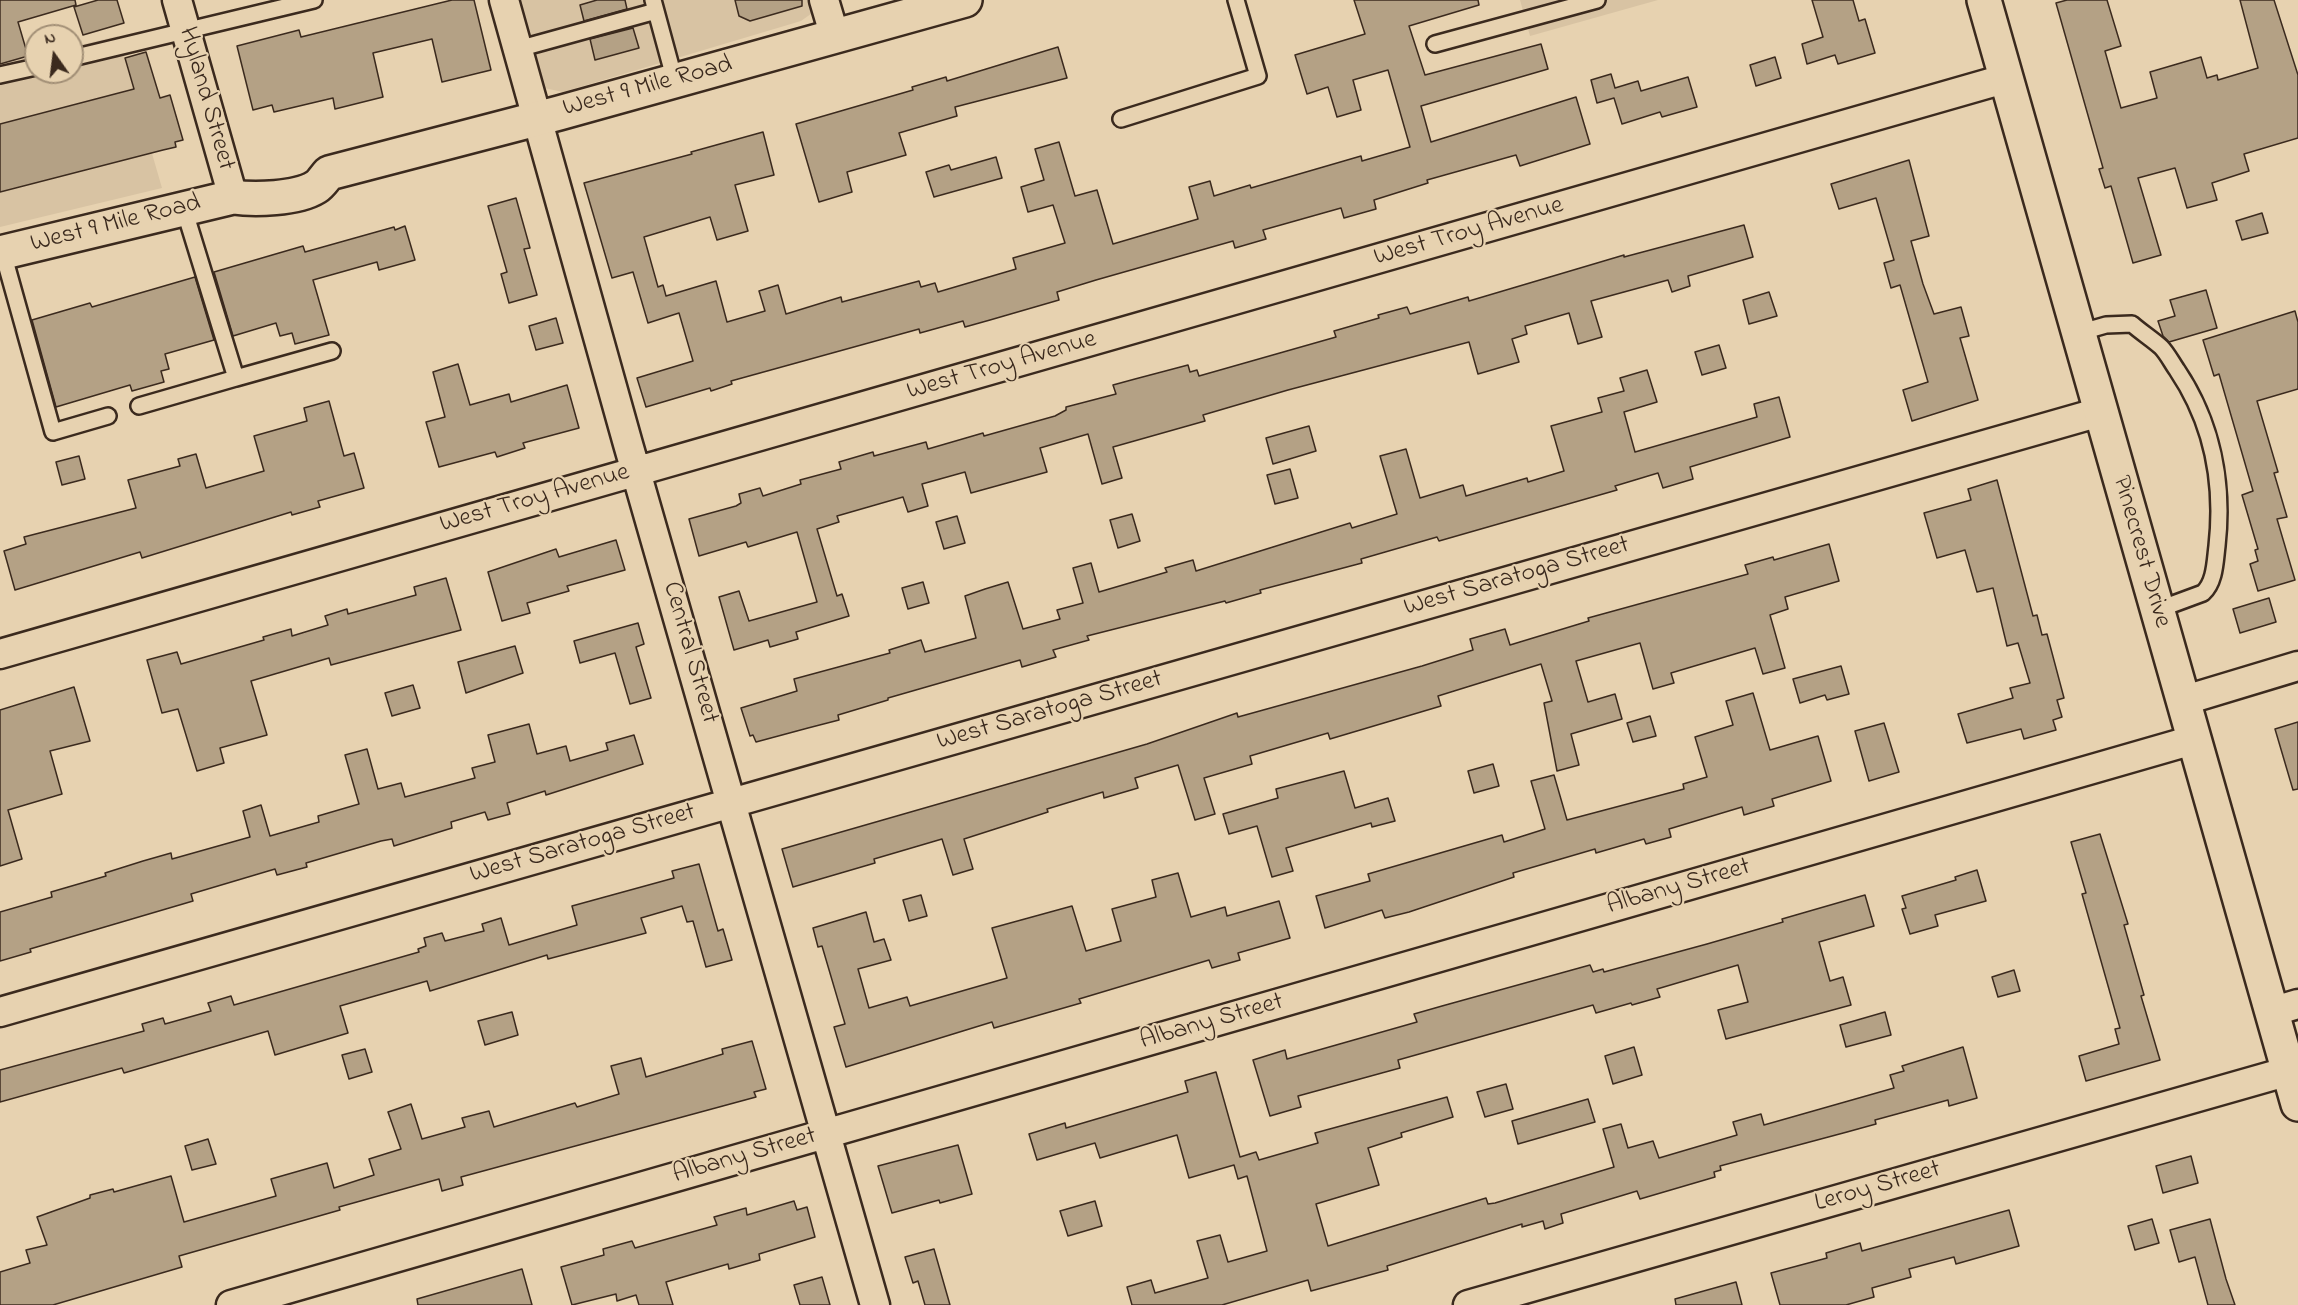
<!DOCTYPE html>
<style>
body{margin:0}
#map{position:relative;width:2298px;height:1305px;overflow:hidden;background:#e7d2b0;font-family:"Indie Flower",sans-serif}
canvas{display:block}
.north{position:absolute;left:24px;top:24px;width:60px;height:60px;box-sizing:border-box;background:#e7d2b0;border:2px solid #a28f76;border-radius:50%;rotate:346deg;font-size:16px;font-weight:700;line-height:24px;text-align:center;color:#3b2a1e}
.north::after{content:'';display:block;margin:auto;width:21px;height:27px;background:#3b2a1e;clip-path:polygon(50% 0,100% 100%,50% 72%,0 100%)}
</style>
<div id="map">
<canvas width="2298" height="1305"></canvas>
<div class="north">N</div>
</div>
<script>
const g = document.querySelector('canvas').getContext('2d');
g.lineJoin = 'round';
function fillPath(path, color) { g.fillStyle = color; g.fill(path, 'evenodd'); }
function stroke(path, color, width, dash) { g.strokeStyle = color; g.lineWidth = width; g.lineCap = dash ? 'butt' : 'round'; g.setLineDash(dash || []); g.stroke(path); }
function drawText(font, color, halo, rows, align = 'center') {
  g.font = font + ' "Indie Flower",sans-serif'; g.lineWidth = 4.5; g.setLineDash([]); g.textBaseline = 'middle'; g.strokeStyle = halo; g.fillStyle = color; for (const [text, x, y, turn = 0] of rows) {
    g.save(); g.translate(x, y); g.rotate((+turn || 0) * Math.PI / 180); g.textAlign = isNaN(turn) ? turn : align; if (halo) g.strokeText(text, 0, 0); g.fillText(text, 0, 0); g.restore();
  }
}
fillPath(new Path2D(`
 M520 0H812L815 11 801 21 563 92 544 88Z
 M1520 0H1658L1530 36Z
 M118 36 162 188 0 227V64L36 55V72H72V47Z`), '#d8c3a3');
const building = new Path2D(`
 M0 0H75L76 5 18 22 28 56 0 64Z
 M98 0H117L124 23 83 35 74 7Z
 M452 0H474L491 70 442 82 432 39 373 53 383 97 335 109 333 98 274 112 272 105 253 110 237 46 299 30 301 37Z
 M597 0H625L627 9 584 21 580 5Z
 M735 0H802V6L750 21 739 16Z
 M1354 0H1478L1479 5 1409 26 1425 75 1541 44 1548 69 1421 106 1431 142 1576 97 1590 144 1520 166 1516 155 1427 180 1428 183 1374 200 1376 209 1344 218 1341 208 1263 230 1266 239 1235 248 1233 241 1096 280 1057 292 1059 300 990 320 965 327 963 321 920 333 919 329 731 381 732 384 711 391 710 388 646 407 637 378 693 361 679 313 648 323 633 272 612 278 584 183 692 154 691 152 763 132 774 175 735 185 748 231 717 240 710 217 644 237 658 287 663 285 666 296 716 281 727 322 765 311 759 291 778 285 786 314 841 297 842 302 919 281 921 287 935 283 938 292 1016 269 1013 258 1065 243 1053 205 1028 212 1021 187 1044 180 1035 149 1059 142 1075 196 1097 190 1113 244 1198 219 1189 187 1210 181 1214 196 1250 185 1251 188 1361 156 1362 161 1410 147 1388 70 1353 80 1361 110 1337 117 1328 87 1307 94 1295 55 1365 34Z
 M1812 0H1853L1859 21 1865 19 1875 53 1838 64 1835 55 1807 64 1802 44 1823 37Z
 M2067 0H2107L2121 46 2105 51 2121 108 2157 98 2150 72 2201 57 2207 78 2217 75 2218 80 2258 68 2240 0H2274L2298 75V138L2244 154 2249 171 2212 183 2217 200 2187 208 2175 168 2138 178 2161 255 2133 263 2111 186 2105 188 2099 169 2103 168 2056 3Z
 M633 28 639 48 595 60 590 39Z
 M1058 47 1067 78 955 107 957 116 899 133 906 155 847 172 852 192 819 202 796 124 913 90 912 87 946 77 947 81Z
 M146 52 160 98 170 95 183 140 175 142 176 147 163 150 0 192V124L134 89 125 58Z
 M1775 57 1781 78 1756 86 1750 65Z
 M1611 74 1615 88 1638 81 1641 91 1688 77 1697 107 1662 117 1660 112 1622 124 1614 98 1597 103 1591 80Z
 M996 157 1002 178 934 197 926 172 949 165 951 170Z
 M1909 160 1929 236 1911 241 1923 284 1934 314 1961 307 1969 336 1960 338 1978 400 1912 421 1903 390 1928 382 1900 285 1891 288 1884 263 1894 260 1876 198 1839 209 1831 184Z
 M516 198 530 248 524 249 537 295 509 303 501 274 507 272 488 206Z
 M2262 213 2268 233 2242 240 2236 221Z
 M1744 225 1753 257 1688 276 1690 286 1672 292 1668 280 1591 301 1602 337 1578 344 1569 313 1525 326 1527 334 1512 339 1519 362 1478 374 1469 342 1288 390 1203 415 1205 421 1113 447 1122 478 1102 484 1088 434 1040 448 1047 472 971 493 965 472 922 484 928 506 908 512 903 497 837 516 839 522 817 529 837 596 842 594 849 616 796 632 798 639 770 647 768 640 734 650 719 597 739 591 749 621 817 602 797 532 748 547 746 542 699 556 689 519 736 506 741 503 739 494 760 488 763 496 801 484 800 480 841 469 839 462 873 452 874 456 926 442 928 449 983 433 984 436 1055 416 1066 410V407L1116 394 1113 385 1135 379 1188 365 1190 372 1197 370 1199 376 1336 337 1334 331 1379 318 1378 315 1407 307 1410 314 1468 297 1469 301 1624 255V257Z
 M405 226 415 260 379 270 377 262 313 280 329 335 295 344 292 333 280 336 276 323 233 336 214 272 303 246 305 252 394 227 395 230Z
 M195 277 214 340 165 354 169 369 161 371 164 382 132 391 130 385 56 407 32 320 90 303 92 307Z
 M2206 290 2217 328 2169 342 2163 336 2158 321 2175 316 2170 300Z
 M1769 292 1777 316 1749 324 1743 300Z
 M2295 311 2298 322V389L2257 401 2278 472 2274 473 2287 517 2277 519 2295 580 2258 591 2250 564 2258 561 2255 550 2258 549 2242 495 2253 491 2219 374 2214 376 2203 340Z
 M556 318 563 343 536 350 529 326Z
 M1719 345 1726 368 1702 375 1695 352Z
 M458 364 470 405 509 394 511 402 567 385 579 428 523 443 525 448 497 457 495 452 439 467 426 422 445 417 433 372Z
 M1647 370 1657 402 1624 412 1635 452 1757 417 1754 404 1779 397 1790 437 1690 467 1693 479 1663 488 1658 473 1615 486 1617 490 1439 541 1437 537 1361 559 1362 563 1260 590 1261 593 1226 603 1225 601 1087 636 1089 640 1053 650 1056 657 1022 667 1020 660 888 698V700L838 715 839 720 808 728 756 742 753 735 750 736 741 708 797 691 794 679 890 653 889 650 921 640 925 652 976 638 965 596 985 589 1008 582 1023 629 1060 619 1057 610 1083 603 1073 568 1091 563 1099 592 1167 572 1165 568 1193 560 1196 571 1350 523 1352 528 1397 514 1380 456 1406 449 1420 498 1463 485 1466 496 1527 478 1528 482 1564 471 1551 426 1602 412 1598 398 1624 391 1620 378Z
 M329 401 344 456 354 453 364 488 318 501 320 507 292 515 291 512 142 558 140 552 15 590 4 551 26 544 24 537 136 508 128 480 180 466 178 459 196 454 206 488 264 471 254 436 307 421 304 408Z
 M1309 426 1316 451 1273 464 1266 438Z
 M79 456 85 479 62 485 56 462Z
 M1290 469 1298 498 1275 504 1267 475Z
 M1997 480 2033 616 2037 615 2042 635 2047 634 2064 698 2057 700 2062 717 2053 720 2056 730 2024 739 2021 729 1967 743 1958 714 2013 698 2010 688 2030 683 2018 643 2007 646 1993 588 1977 592 1965 550 1937 558 1924 513 1971 500 1968 489Z
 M1132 514 1140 541 1118 548 1110 520Z
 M957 516 965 543 944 549 936 522Z
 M616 540 625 570 567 586 569 591 527 603 530 613 502 621 488 572 556 549 559 557Z
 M1829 544 1839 581 1785 597 1788 609 1770 615 1785 668 1763 674 1755 648 1671 673 1674 683 1653 689 1640 643 1576 661 1588 702 1615 694 1622 719 1571 734 1579 765 1557 771 1544 703 1552 701 1541 664 1438 696 1441 706 1330 739 1328 733 1250 756 1252 764 1204 778 1215 814 1195 820 1178 765 1135 778 1138 788 1104 798 1103 792 1047 809 1048 812 964 839 973 869 953 875 942 839 874 859 875 863 793 887 782 849 1147 744 1237 713 1238 717 1422 666 1473 650 1470 639 1505 629 1510 645 1589 621 1588 618 1748 574 1745 565 1773 557 1774 560Z
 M446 578 461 630 331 665 329 658 251 681 267 735 220 748 224 763 197 771 178 709 162 713 147 660 177 652 181 664 264 640 263 637 291 629 292 636 328 625 325 616 347 609 348 614 416 595 414 587Z
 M923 582 929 603 908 609 902 588Z
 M2269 598 2276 622 2240 633 2233 609Z
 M638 623 644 644 636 647 651 698 630 704 615 653 580 663 574 641Z
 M515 646 523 673 466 693 458 662Z
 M1841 666 1849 694 1827 700 1825 695 1800 703 1793 679Z
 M413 685 420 708 392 716 385 693Z
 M74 687 90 741 50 751 62 794 8 810 22 859 0 866V710Z
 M1753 693 1770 750 1818 736 1831 781 1772 799 1774 806 1744 815 1742 807 1669 829 1671 837 1646 844 1644 839 1596 853 1595 849 1513 873 1514 877 1409 912 1385 918 1382 910 1325 928 1316 896 1370 881 1368 874 1502 835 1504 842 1545 829 1531 781 1554 775 1567 820 1684 789 1683 784 1707 777 1695 737 1733 725 1726 701Z
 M1650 716 1656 736 1633 742 1627 723Z
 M2298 722V789L2293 790 2275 729Z
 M1884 723 1899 772 1869 781 1855 731Z
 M529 724 537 754 566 746 570 761 608 750 606 743 634 735 643 764 546 795 545 791 507 803 510 814 488 820 485 812 451 822 452 828 394 846 392 839 381 841 306 863 307 867 277 875 275 869 191 894 193 901 30 949 31 952 0 961V912L52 897 51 892 106 876 105 873 143 861 171 853 172 859 250 837 243 811 261 805 270 836 319 822 318 816 359 804 345 755 367 749 378 789 401 783 405 797 475 778 472 768 495 762 488 735Z
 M1493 764 1499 786 1474 793 1468 771Z
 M1344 771 1355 808 1388 798 1395 821 1372 827 1371 823 1286 848 1293 871 1272 877 1257 826 1229 834 1223 814 1278 798 1276 789Z
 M2100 834 2128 924 2124 925 2144 995 2141 996 2160 1060 2086 1081 2079 1056 2119 1044 2115 1029 2120 1028 2082 894 2086 893 2071 842Z
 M699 864 718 931 723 929 732 960 706 967 693 921 687 922 682 906 641 918 646 933 548 959 547 955 430 991 427 981 340 1006 348 1033 275 1055 268 1031 124 1073 122 1068 0 1102V1070L144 1031 142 1024 163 1018 165 1024 211 1011 208 1003 231 996 234 1005 419 952 418 949 426 946 424 938 442 933 445 941 484 931 482 924 501 918 509 945 577 925 572 906 674 878 672 871Z
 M1977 870 1986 901 1935 915 1938 926 1910 934 1902 909 1906 908 1902 896 1956 880 1955 877Z
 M1178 873 1191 917 1225 907 1227 916 1279 901 1290 938 1238 953 1240 960 1212 968 1209 960 1079 999 1081 1003 994 1028 992 1022 846 1067 834 1027 845 1024 822 946 818 947 813 928 866 912 874 942 884 939 891 960 858 969 869 1008 907 997 910 1006 1007 978 992 928 1072 906 1086 951 1121 941 1112 909 1156 897 1152 880Z
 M921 895 927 916 909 921 903 900Z
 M1865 895 1874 926 1819 942 1830 981 1843 977 1851 1005 1726 1039 1718 1010 1748 1002 1738 965 1657 989 1660 997 1632 1005 1631 1003 1596 1013 1593 1005 1398 1060 1400 1068 1298 1096 1301 1107 1270 1116 1253 1060 1285 1050 1287 1059 1417 1022 1414 1014 1442 1006 1590 965 1593 972 1603 969 1604 972 1707 944 1783 922 1782 919Z
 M2014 970 2020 991 1998 997 1992 977Z
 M512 1012 518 1035 485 1045 478 1021Z
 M1885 1012 1891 1035 1846 1047 1840 1025Z
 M752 1041 766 1089 754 1092 756 1097 461 1177 463 1185 442 1191 439 1179 339 1207 340 1210 179 1256 182 1267 53 1305H0V1272L30 1263 26 1250 47 1245 37 1217 90 1198V1195L113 1189 114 1192 171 1176 184 1222 276 1196 271 1179 327 1163 334 1188 374 1175 369 1159 401 1149 388 1112 411 1104 422 1139 465 1127 462 1118 489 1111 494 1127 575 1103 577 1107 619 1094 611 1066 641 1058 646 1077 723 1054 722 1049Z
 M1634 1047 1642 1075 1613 1084 1605 1056Z
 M1963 1047 1977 1098 1949 1106 1948 1100 1875 1120 1876 1124 1847 1132 1720 1166 1721 1170 1714 1172 1715 1177 1640 1199 1637 1191 1561 1214 1563 1223 1545 1229 1543 1221 1522 1227V1224L1387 1266 1388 1270 1311 1291 1308 1280 1222 1305H1132L1127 1287 1151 1280 1155 1293 1208 1278 1197 1241 1220 1235 1228 1262 1267 1251 1247 1176 1238 1179 1234 1165 1189 1178 1177 1135 1100 1158 1095 1143 1037 1160 1029 1134 1065 1123 1066 1128 1188 1092 1185 1081 1216 1072 1240 1157 1256 1152 1259 1160 1318 1143 1315 1133 1447 1097 1453 1117 1401 1133 1402 1137 1368 1148 1379 1185 1316 1204 1328 1246 1486 1198 1488 1204 1495 1203 1614 1167 1603 1129 1621 1124 1628 1148 1653 1141 1659 1158 1737 1135 1733 1122 1761 1114 1764 1125 1894 1088 1890 1075 1904 1071 1902 1066Z
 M365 1049 372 1072 349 1079 342 1055Z
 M1506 1084 1513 1109 1485 1117 1477 1092Z
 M1588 1099 1595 1122 1518 1144 1512 1121Z
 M208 1139 216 1164 192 1170 185 1146Z
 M958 1145 972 1194 940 1203 939 1200 892 1213 878 1166Z
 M2191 1156 2198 1183 2163 1193 2156 1166Z
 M794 1201 797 1210 807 1207 815 1237 759 1254 760 1260 729 1269 728 1264 666 1282 673 1305H639L636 1295 617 1301 616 1294 572 1305 561 1267 604 1255 603 1249 632 1241 635 1248 717 1225 714 1217 746 1208 747 1215Z
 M1095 1201 1102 1226 1068 1236 1060 1211Z
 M2009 1210 2019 1246 1956 1264 1954 1257 1909 1269 1911 1277 1872 1288 1874 1297 1846 1305H1780L1771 1273 1827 1258 1826 1253 1860 1243 1862 1251Z
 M2152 1219 2159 1243 2135 1250 2128 1226Z
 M2210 1219 2226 1279 2235 1305H2208L2195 1257 2179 1262 2170 1230Z
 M934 1249 950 1305H925L918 1281 913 1283 905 1257Z
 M522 1269 532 1305H418L417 1299Z
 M822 1277 830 1305H800L794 1285Z
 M1736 1282 1742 1305H1676L1675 1299Z`);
fillPath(building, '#b4a185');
stroke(building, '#3b2a1e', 1.5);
const lane = new Path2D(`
 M653 0 675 81
 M1435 44 1597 0
 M518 49 656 11
 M72 58 314 0
 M0 75 36 67
 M1121 119 1258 76 1236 0
 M3 253 53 432 108 416
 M2078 333 2106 325 2132 324C2141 332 2152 339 2161 347 2167 353 2172 363 2177 370 2212 422 2224 483 2217 546 2215 562 2215 582 2203 593L2157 610
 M236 378 332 351
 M139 406 236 378 184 209`);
const street = new Path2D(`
 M177 0 233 197
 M504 0 628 444 875 1305
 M824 0 835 37
 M0 654 2004 79
 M2182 701 2298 666
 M0 1012 2100 412
 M2271 1012 2298 1004
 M231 1305 2193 740
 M1468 1305 2289 1071`);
const secondary = new Path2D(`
 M1984 0 2298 1104
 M0 253 233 197C254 200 297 199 316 187 321 184 325 177 329 173L559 113 965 0`);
stroke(lane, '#3b2a1e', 20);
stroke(street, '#3b2a1e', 33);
stroke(secondary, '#3b2a1e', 38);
stroke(lane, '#e7d2b0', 15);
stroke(street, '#e7d2b0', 28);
stroke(secondary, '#e7d2b0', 33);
drawText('26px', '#3b2a1e', '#e7d2b0', [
 ["West 9 Mile Road",648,88,-15],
 ["Hyland Street",205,99,74],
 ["West 9 Mile Road",116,225,-14],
 ["West Troy Avenue",1469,233,-16],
 ["West Troy Avenue",1002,367,-16],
 ["West Troy Avenue",535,500,-16],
 ["Pinecrest Drive",2140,552,74],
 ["West Saratoga Street",1517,578,-16],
 ["Central Street",689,653,74],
 ["West Saratoga Street",1050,712,-16],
 ["West Saratoga Street",583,845,-16],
 ["Albany Street",1679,888,-16],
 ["Albany Street",1212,1023,-16],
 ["Albany Street",745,1157,-16],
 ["Leroy Street",1878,1188,-16]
]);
</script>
